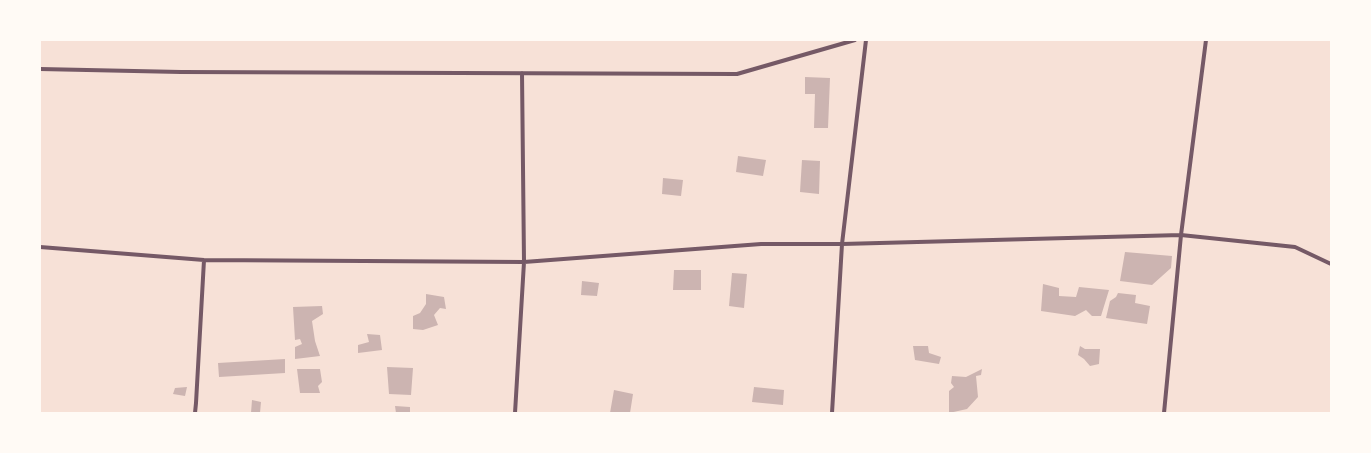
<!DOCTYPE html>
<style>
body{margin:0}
#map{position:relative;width:1371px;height:453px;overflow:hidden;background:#f7e1d7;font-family:"DM Sans",sans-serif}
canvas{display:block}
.frame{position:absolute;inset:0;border:41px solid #fffaf5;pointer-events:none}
</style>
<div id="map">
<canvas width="1371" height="453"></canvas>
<div class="frame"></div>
</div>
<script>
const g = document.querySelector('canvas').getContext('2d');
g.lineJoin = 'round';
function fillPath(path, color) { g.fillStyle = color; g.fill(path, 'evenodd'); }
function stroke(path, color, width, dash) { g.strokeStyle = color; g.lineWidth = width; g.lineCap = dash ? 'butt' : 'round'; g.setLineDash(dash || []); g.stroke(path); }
fillPath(new Path2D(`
 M805 77 830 78 828 128H814L815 94H805Z
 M738 156 766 160 763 176 736 172Z
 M802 160 820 161 819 194 800 192Z
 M663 178 683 180 681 196 662 194Z
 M1125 252 1172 256 1171 268 1152 285 1120 281Z
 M674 270H701V290H673Z
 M732 273 747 274 744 308 729 306Z
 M582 281 599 283 597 296 581 295Z
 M1043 284 1059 288V296L1076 297 1079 287 1109 290 1101 316H1092L1086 310 1075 316 1041 311Z
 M1118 293 1136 295 1135 303 1150 306 1147 324 1106 318 1110 301 1116 297Z
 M426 294 444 297 446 309 440 308 434 315 438 325 423 330 413 329V316L420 313 426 304Z
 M322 306 323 314 312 321 315 341 320 356 295 359V347L302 344 300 339 295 340 293 307Z
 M367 334 380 335 382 350 358 353V345L369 342Z
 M913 346H928L929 353 941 357 939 364 915 360Z
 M1080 346 1085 349H1100L1099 364 1090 366 1084 359 1078 355Z
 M285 359V373L219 377 218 363Z
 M387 367 413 368 411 395 389 394Z
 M297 369H320L322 382 318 386 320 393H300Z
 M982 369 981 375 976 376 978 397 967 409 949 413V391L954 387 951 383 952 376 966 377Z
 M187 387 185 396 173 394 175 388Z
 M754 387 784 390 783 405 752 402Z
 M614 390 633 394 630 413H610Z
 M252 400 261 402 260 413H251Z
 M395 406 410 407V413H396Z`), '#ccb4b1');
stroke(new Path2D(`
 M40 69 181 72 737 74 855 40
 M40 247 204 260 524 262 761 244H842L1181 235 1295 247 1331 264
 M195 413 196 403 204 260
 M515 413 524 262 522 73
 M832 413 842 244 866 40
 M1164 413 1181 235 1206 40`), '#755966', 4);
</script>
